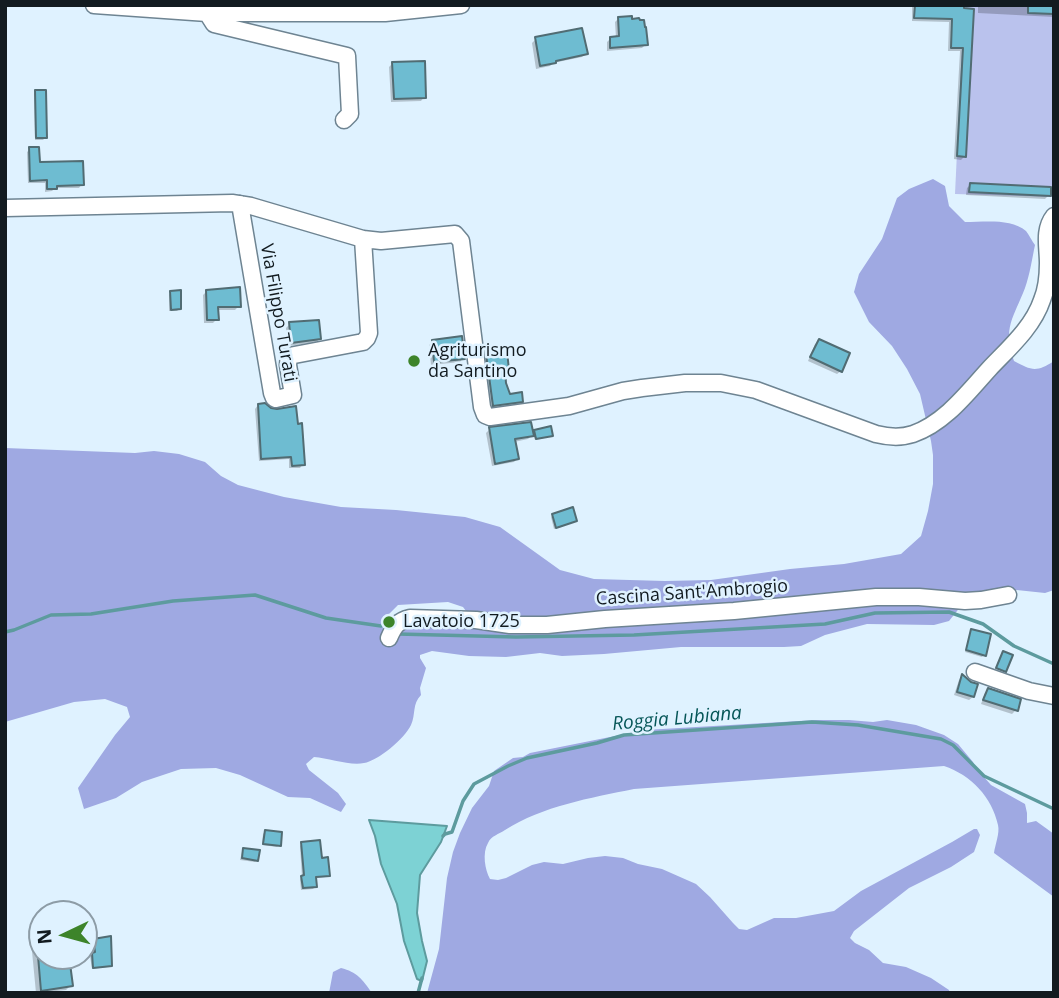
<!DOCTYPE html>
<style>
body{margin:0}
#map{position:relative;width:1059px;height:998px;overflow:hidden;background:#dff2ff;font-family:"Open Sans",sans-serif}
canvas{display:block}
.frame{position:absolute;inset:0;border:7px solid #121b20;pointer-events:none}
.north{position:absolute;left:28px;top:900px;width:70px;height:70px;box-sizing:border-box;background:#dff2ff;border:2px solid #8d9ca6;border-radius:50%;rotate:265deg;font-size:19px;font-weight:700;line-height:28px;text-align:center;color:#121b20}
.north::after{content:'';display:block;margin:auto;width:24px;height:32px;background:#3d842a;clip-path:polygon(50% 0,100% 100%,50% 72%,0 100%)}
</style>
<div id="map">
<canvas width="1059" height="998"></canvas>
<div class="frame"></div>
<div class="north">N</div>
</div>
<script>
const g = document.querySelector('canvas').getContext('2d');
g.lineJoin = 'round';
function fillPath(path, color) { g.fillStyle = color; g.fill(path, 'evenodd'); }
function stroke(path, color, width, dash) { g.strokeStyle = color; g.lineWidth = width; g.lineCap = dash ? 'butt' : 'round'; g.setLineDash(dash || []); g.stroke(path); }
function drawText(font, color, halo, rows, align = 'center') {
  g.font = font + ' "Open Sans",sans-serif'; g.lineWidth = 5; g.setLineDash([]); g.textBaseline = 'middle'; g.strokeStyle = halo; g.fillStyle = color; for (const [text, x, y, turn = 0] of rows) {
    g.save(); g.translate(x, y); g.rotate((+turn || 0) * Math.PI / 180); g.textAlign = isNaN(turn) ? turn : align; if (halo) g.strokeText(text, 0, 0); g.fillText(text, 0, 0); g.restore();
  }
}
fillPath(new Path2D(`
 M964 5H1054V197L955 194Z`), '#bac2ed');
fillPath(new Path2D(`
 M933 179 945 186 949 206 965 222C984 222 1011 218 1026 231 1029 235 1032 241 1035 245 1032 259 1030 274 1025 288 1014 317 1002 328 1014 361 1031 370 1036 373 1054 361V590L1045 593 998 588 981 593 965 601 949 621 934 625 867 624 825 635 801 646 784 647H681L604 654 562 656 540 653 506 657 469 656 432 651 420 655V658L426 668 420 688 421 695C412 704 416 714 411 725 405 738 378 761 364 763 350 766 329 758 314 757L306 764 309 770 338 793 346 804 341 812 310 798 288 797 240 775 216 768 181 769 142 782 116 798 84 809 78 788 115 735 130 717 127 707 105 699 74 702 5 722V448L135 453 154 451 179 454 205 462 221 476 238 485 284 497 341 507 396 510 465 517 500 527 560 570 594 579 665 581 711 580 790 569 844 564 901 554 921 536 928 511 933 484V455L931 441 920 394 907 369 892 346 869 322 854 292 859 274 882 239 897 198 909 189ZM448 602 463 607 469 615 410 622 382 639 384 619 398 605Z
 M816 720H849L873 722 887 720 916 725 944 735 958 744 973 762 976 768 991 785 1025 804 1027 813V823L1036 821 1054 834V897L994 853C995 845 1000 833 998 825 992 797 971 775 944 766L634 789C590 798 543 806 505 830 499 834 491 836 488 843 482 853 485 870 490 879L498 880 506 878 532 865 544 862 563 864 588 858 605 856 623 858 638 864 662 869 696 884 710 897 733 923 739 929 747 930 774 918H796L834 911 861 891 952 842 974 829H977L980 835 974 852 951 867 909 888 854 931 850 938 855 943 869 950 883 963 906 967 931 978 949 990 950 993H427L439 949 447 878 453 852 460 833 472 808 489 786 494 771 513 758 523 757 530 753 645 730Z
 M341 968C357 972 362 979 372 993H329L333 972Z`), '#9fa9e2');
const water = new Path2D(`
 M369 820 447 826 441 842 420 875 417 913 422 941 427 961 422 981 417 979 404 941 397 904 381 864 375 836Z`);
fillPath(water, '#7dd2d4');
stroke(water, '#5d9b9e', 2);
fillPath(new Path2D(`
 M912 5H962V10H972L965 156 961 160 954 159 960 51H948L949 22 912 21Z
 M978 5H1054V17L978 13Z
 M619 18 646 44 642 48 607 51V42L610 39 616 38 615 22Z
 M536 39 586 53 582 57 553 63 550 66 536 69 532 43Z
 M393 63 424 97 421 101 391 102 389 67Z
 M36 91 45 138 43 140H35L34 94Z
 M30 149 38 164 82 184 79 188H55L52 191 45 192V183H28L27 152Z
 M970 185 1049 195 1045 199 966 195 967 188Z
 M171 292 179 309 177 311H169V295Z
 M206 292 239 306 235 310H216L217 319 213 323H204L203 295Z
 M290 324 320 339 316 342 288 346 286 328Z
 M819 341 841 371 837 374 808 361 815 344Z
 M433 342 463 358 460 362 431 365 429 345Z
 M487 356 507 369 503 373 509 396 522 401 518 405 490 409 483 359Z
 M258 405 303 464 300 468H289V459L259 461 255 409Z
 M490 429 532 435 535 431 551 435 549 437 535 440 533 434 528 439 514 442 517 459 514 462 492 466 486 433Z
 M553 515 575 521 554 529 551 517Z
 M972 631 984 655 982 657 965 652 970 633Z
 M962 677 973 697 969 700 954 695 959 680Z
 M989 690 1019 701 1016 710 1012 714 981 704 985 693Z
 M265 832 279 845 277 847 262 845 263 834Z
 M302 844 328 875 326 877 314 878 315 887 313 889 301 890 300 879 302 877 300 846Z
 M244 850 257 860 255 862 240 860 242 852Z
 M42 935V956H68L71 985 66 990 36 993 31 941 37 936Z
 M94 940 110 965 108 967 92 969 90 956 93 954 92 942Z`), '#0003');
stroke(new Path2D(`
 M5 632 14 630 51 615 91 614 173 601 255 595 326 618 381 626
 M398 634 516 637 634 635 825 624 875 613 949 612 983 624 1014 646 1054 664
 M443 836 445 834 452 832 463 801 474 784 508 766 527 758 597 743 624 735 812 722 858 725 941 739 953 745 984 776 1054 809
 M418 993 422 978`), '#5d9b9e', 3.5);
const building = new Path2D(`
 M915 5H964V8L974 9 966 157 957 156 963 48H951L952 19 914 18Z
 M1028 5H1054V14L1028 13Z
 M632 16V19L639 18 640 20H644L645 27H646L648 45 610 48V37L619 36 618 17Z
 M582 28 588 54 556 61V63L540 66 535 37Z
 M425 61 426 98 394 99 392 62Z
 M35 90H46L47 138H36Z
 M29 147H39L40 162 83 161 84 185 57 186V189H47V180L30 181Z
 M970 183 1051 187V196L969 192Z
 M240 287 241 307H218L219 320H207L206 290Z
 M181 290V309L171 310 170 291Z
 M319 320 321 339 291 343 289 322Z
 M462 336 465 359 434 362 432 340Z
 M819 339 850 353 842 372 810 357Z
 M507 351 509 370H505L506 383 510 394 522 392 523 402 493 406 486 354Z
 M265 403 271 408 277 409 296 406 298 424 302 423 305 465 292 466 291 457 261 459 258 404Z
 M531 422 534 436 515 439 519 459 495 464 489 427Z
 M551 426 553 436 536 439 534 430Z
 M573 507 577 521 556 528 552 514Z
 M971 629 991 634 986 656 966 650Z
 M1003 651 1013 655 1006 672 996 668Z
 M962 674 971 682 978 684 974 697 957 692Z
 M988 688 1021 699 1018 711 983 700Z
 M265 830 282 832 281 846 263 844Z
 M320 840 322 858 328 857 330 876 316 877 317 887 303 888 301 876 304 875 301 842Z
 M243 848 260 850 258 861 242 858Z
 M111 936 112 966 93 968 92 953 95 952 93 939Z
 M38 956H69L73 986 41 991Z`);
fillPath(building, '#6ebcd1');
stroke(building, '#516c73', 2);
const minor = new Path2D(`
 M94 5 207 13H385L461 5
 M207 8V13L214 24 347 56 350 114 344 120
 M240 204 272 393 274 398 276 399 293 395 288 365 289 356 363 342 367 338 369 333 363 239
 M5 208 232 203 251 206 363 239 381 241 455 234 461 241 482 407 485 415 490 417 569 406 623 391 642 388 685 383H721L756 390 876 434C888 437 901 438 913 434 945 423 968 392 990 368 1009 348 1033 327 1042 300 1047 288 1048 276 1048 263 1048 247 1043 230 1054 216
 M389 638C394 626 398 621 410 618L476 620 510 625H547L605 619 734 611 876 597H919L965 601 981 600 1008 595
 M975 672 1029 691 1054 696`);
stroke(minor, '#6e8492', 19);
stroke(minor, '#fff', 16);
for (const [x, y, r, color] of [
 [414,361,7,"#3d842a"],
 [389,622,7,"#3d842a"]
]) { const dot = new Path2D(); dot.arc(x, y, r, 0, 2 * Math.PI); g.fillStyle = color; g.fill(dot); stroke(dot, '#dff2ff', 2.5); }
drawText('18px', '#121b20', '#dff2ff', [
 ["Via Filippo Turati",278,313,80],
 ["Cascina Sant'Ambrogio",692,593,-4]
]);
drawText('18px', '#121b20', '#dff2ff', [
 ["Agriturismo",428,351],
 ["da Santino",428,372],
 ["Lavatoio 1725",403,622]
], 'left');
drawText('italic 19px', '#055557', '#dff2ff', [
 ["Roggia Lubiana",677,719,-5]
]);
</script>
